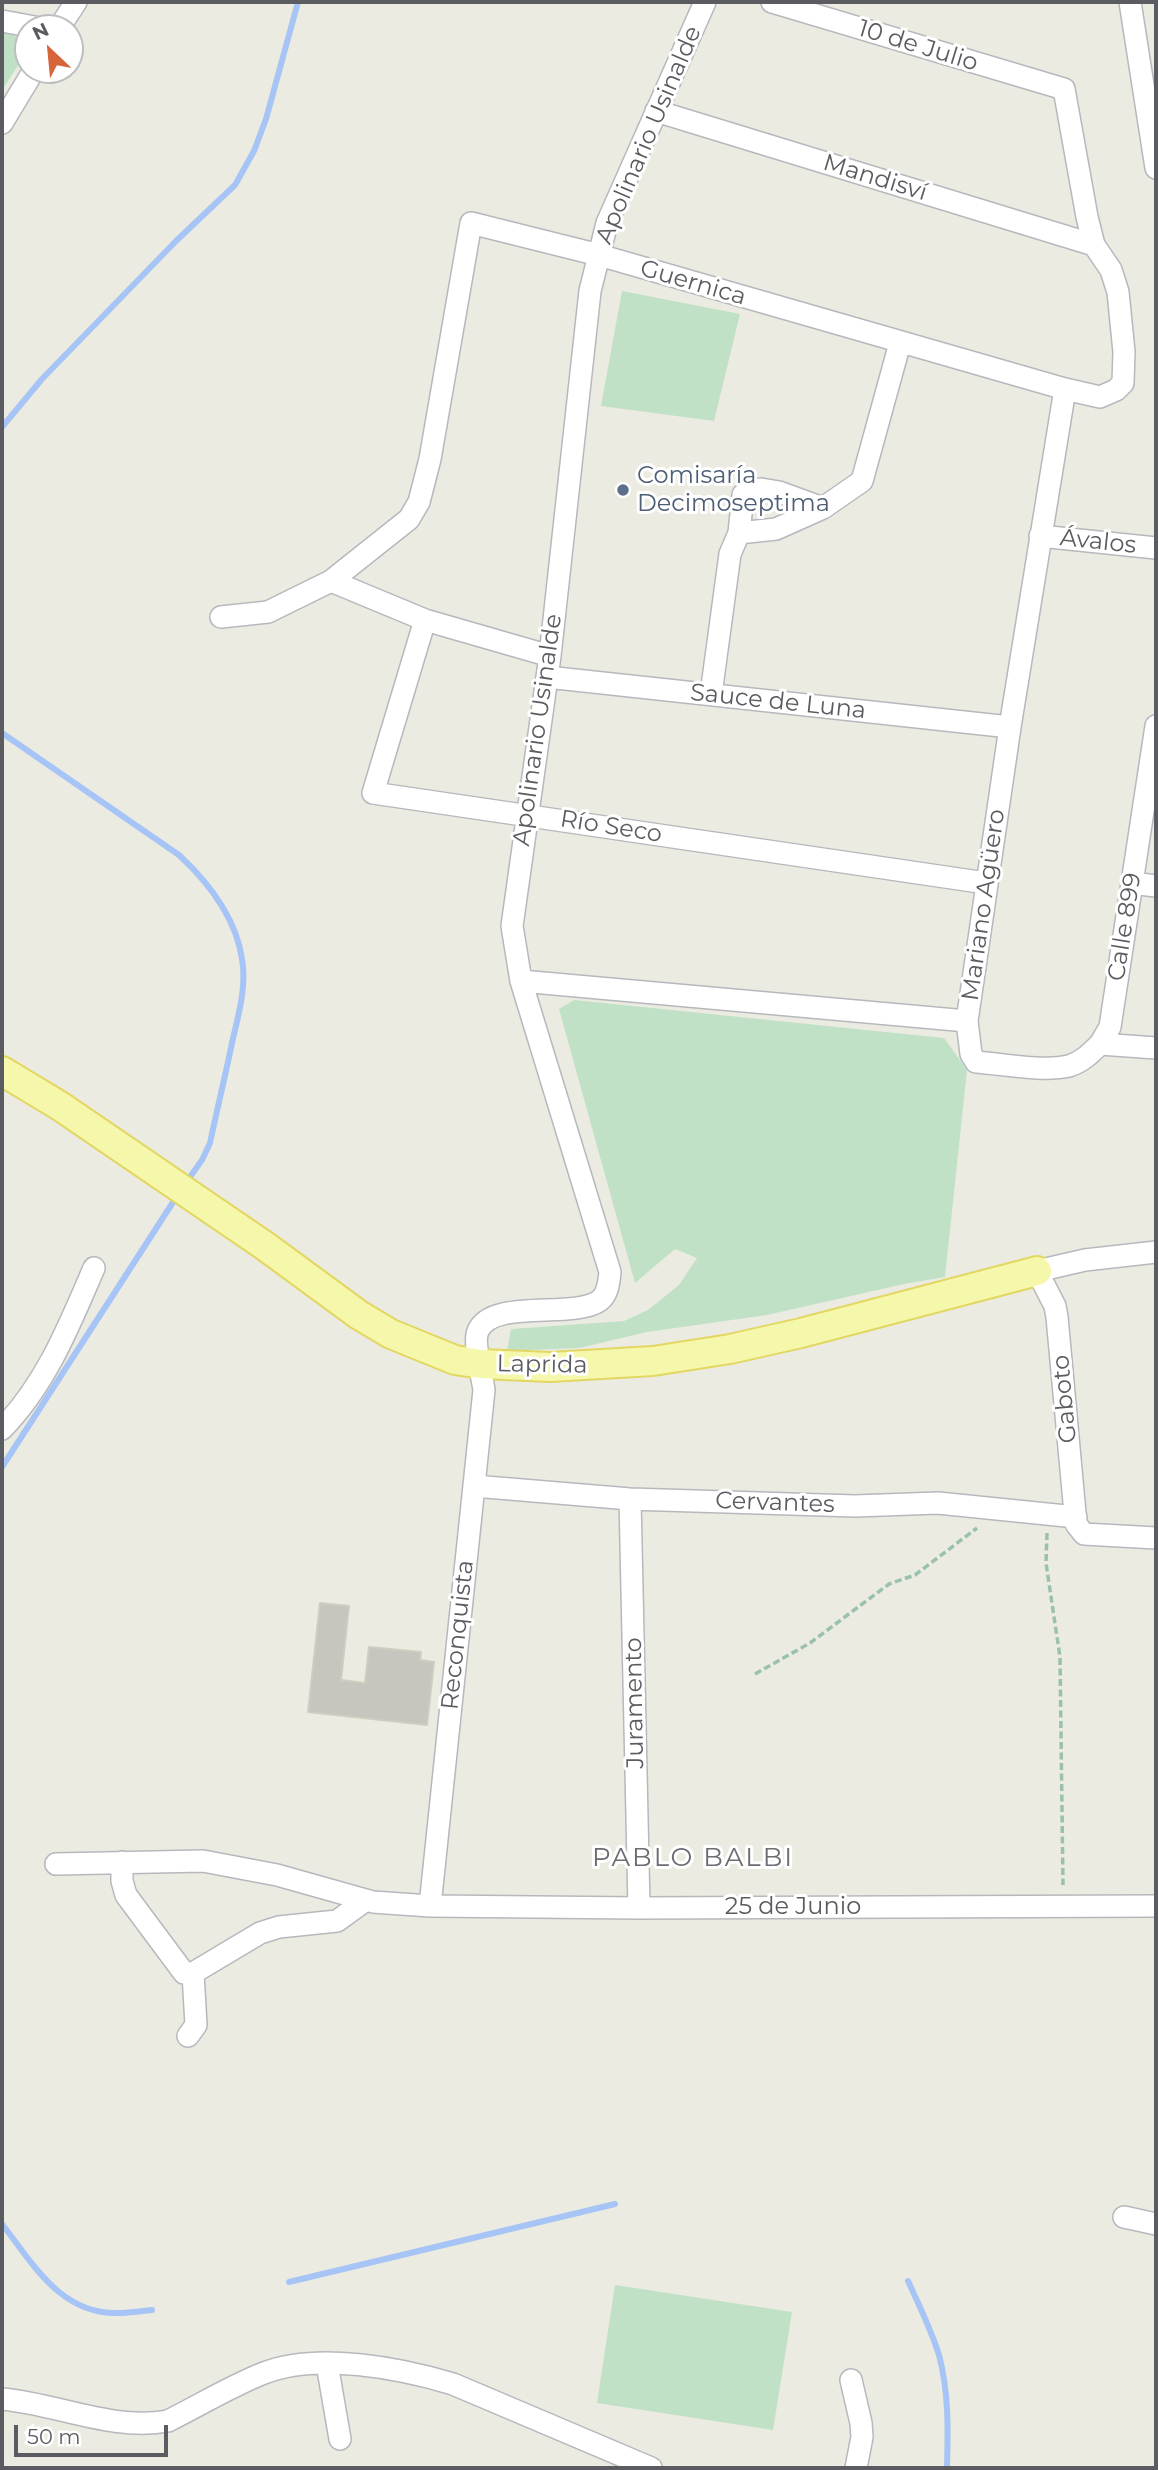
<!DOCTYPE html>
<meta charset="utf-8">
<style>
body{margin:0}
#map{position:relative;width:1158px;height:2470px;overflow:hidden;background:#ebebe1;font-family:Montserrat,sans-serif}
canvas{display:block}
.frame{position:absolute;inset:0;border:4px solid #5a5c61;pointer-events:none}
.north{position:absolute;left:14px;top:14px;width:70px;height:70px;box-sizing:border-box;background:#fff;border:2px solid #bdbec0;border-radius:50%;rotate:334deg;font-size:19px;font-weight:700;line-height:28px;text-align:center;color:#5a5c61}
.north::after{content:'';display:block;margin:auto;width:24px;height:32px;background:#d7653b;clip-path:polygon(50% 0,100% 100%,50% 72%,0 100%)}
.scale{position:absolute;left:14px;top:2425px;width:154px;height:32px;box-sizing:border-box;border:4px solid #5a5c61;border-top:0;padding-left:9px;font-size:21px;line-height:24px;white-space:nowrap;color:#5a5c61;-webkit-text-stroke:5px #fff;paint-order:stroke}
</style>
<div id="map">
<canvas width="1158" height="2470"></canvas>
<div class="frame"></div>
<div class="north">N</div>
<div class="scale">50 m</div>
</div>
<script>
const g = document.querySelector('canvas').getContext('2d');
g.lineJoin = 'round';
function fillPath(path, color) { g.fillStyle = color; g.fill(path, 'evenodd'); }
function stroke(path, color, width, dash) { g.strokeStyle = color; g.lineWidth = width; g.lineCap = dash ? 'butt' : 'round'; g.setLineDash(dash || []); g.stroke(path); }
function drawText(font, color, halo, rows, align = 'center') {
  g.font = font + ' Montserrat,sans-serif'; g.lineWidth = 6; g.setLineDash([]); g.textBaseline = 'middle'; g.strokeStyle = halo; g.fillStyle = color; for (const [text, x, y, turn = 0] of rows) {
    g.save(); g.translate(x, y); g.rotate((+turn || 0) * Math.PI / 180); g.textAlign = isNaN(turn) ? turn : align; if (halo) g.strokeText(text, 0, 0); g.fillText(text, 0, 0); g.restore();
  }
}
fillPath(new Path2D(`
 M2 30C16 34 26 41 23 58L2 90Z
 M622 291 740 314 714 421 601 406Z
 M574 1000 944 1038 967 1070 945 1277 904 1284 767 1315 647 1332 579 1348 507 1351 511 1329 624 1321 648 1310 679 1285 697 1258 675 1249 635 1283 559 1009Z
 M615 2285 792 2312 773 2430 597 2403Z`), '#c0e1c6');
stroke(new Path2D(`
 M2 427 42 379 176 241 235 185 254 151 266 119 298 2
 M2 733 179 855C208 882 236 918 242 959 247 987 238 1016 232 1043 225 1077 217 1110 210 1143L202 1160 185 1184
 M2 1467 177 1196
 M2 2224C33 2264 61 2315 119 2313 130 2313 141 2311 152 2310
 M908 2281C919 2305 931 2329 939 2355 949 2392 948 2431 947 2468
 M289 2282 615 2204`), '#a6c4f6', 6);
const building = new Path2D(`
 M320 1603 349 1606 341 1680 365 1683 369 1647 421 1652 420 1660 434 1662 427 1725 308 1712Z`);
fillPath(building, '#c7c5be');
stroke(building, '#cfcdc0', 2);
const minor = new Path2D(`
 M1130 2 1156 168
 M2 21 40 28
 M59 28 76 2
 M656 111 1094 245
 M2 123 34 70
 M1065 389 1010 727 967 1021 971 1054 976 1062C1004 1064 1043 1072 1069 1066 1082 1062 1091 1053 1100 1044L1156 1048
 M739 533 776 529 823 508 862 481 900 343
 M1040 536 1156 548
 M331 581 409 519 419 502 430 459 471 223 599 255 1065 389 1100 397 1116 390 1123 383 1124 352 1118 292 1111 270 1094 245 1087 217 1064 89 772 2
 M221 617 268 612 331 581 425 620 550 656
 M425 620 373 793 986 883
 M547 677 1010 727
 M711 694 730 554 739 533 743 495 761 489 779 492 823 508
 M1132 883 1156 886
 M521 981 967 1021
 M1100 1044 1110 1027 1156 726
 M1156 1252 1085 1260 1037 1271 1055 1306 1057 1317 1076 1524 1084 1534 1156 1538
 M2 1429C46 1384 69 1326 94 1268
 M474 1486 630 1499 855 1506 938 1503 1076 1517
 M630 1499 639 1908
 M122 1862V1881L126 1895 184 1973H193L260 1933 279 1927 337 1921 366 1900
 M56 1864 203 1861 277 1875 373 1902 430 1906 639 1908 1156 1906
 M430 1906 484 1390C482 1376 473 1342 478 1331 492 1298 572 1319 599 1301 608 1295 609 1282 610 1272L521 981 512 926 550 656 590 291 607 223 705 2
 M188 2036 196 2025 193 1973
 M1124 2217 1156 2224
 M327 2364 340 2439
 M851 2380 861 2423 862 2437 856 2468
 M2 2399C58 2404 112 2431 168 2421 200 2405 231 2386 264 2373 317 2352 400 2368 453 2384L651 2468`);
const major = new Path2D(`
 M2 1071 60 1106 265 1246 359 1315 391 1334 455 1360 481 1364 550 1367 653 1361 730 1349 801 1333 1037 1271`);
stroke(minor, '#b7b8bd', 24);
stroke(major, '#e3d763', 32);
stroke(new Path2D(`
 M1047 1533 1046 1563 1060 1657 1063 1885
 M755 1674 810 1643 889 1584 915 1575 977 1528`), '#9ac1ac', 3.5, [7, 3.5]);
stroke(minor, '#fff', 21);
stroke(major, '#f5f7ab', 28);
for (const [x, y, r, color] of [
 [623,490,7,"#5c6f8a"]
]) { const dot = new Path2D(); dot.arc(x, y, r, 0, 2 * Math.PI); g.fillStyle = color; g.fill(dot); stroke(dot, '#fff', 2.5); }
drawText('24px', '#5a5c61', '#fff', [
 ["10 de Julio",918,46,17],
 ["Apolinario Usinalde",649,135,-67],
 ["Mandisví",875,178,17],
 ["Guernica",693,283,16],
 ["Ávalos",1098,542,6],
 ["Sauce de Luna",778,702,6],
 ["Apolinario Usinalde",538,730,-82],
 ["Río Seco",611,827,9],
 ["Mariano Agüero",984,905,-82],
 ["Calle 899",1125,927,-81],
 ["Laprida",542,1365,1],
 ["Gaboto",1065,1399,-95],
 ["Cervantes",775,1503,2],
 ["Reconquista",458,1635,-84],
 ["Juramento",635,1703,-91],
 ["25 de Junio",793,1907]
]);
drawText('24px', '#4e5e75', '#fff', [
 ["Comisaría",637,476],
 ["Decimoseptima",637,504]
], 'left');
g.letterSpacing = '2px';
drawText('26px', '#6b6d73', '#fff', [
 ["PABLO BALBI",693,1858]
]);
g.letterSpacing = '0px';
</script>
